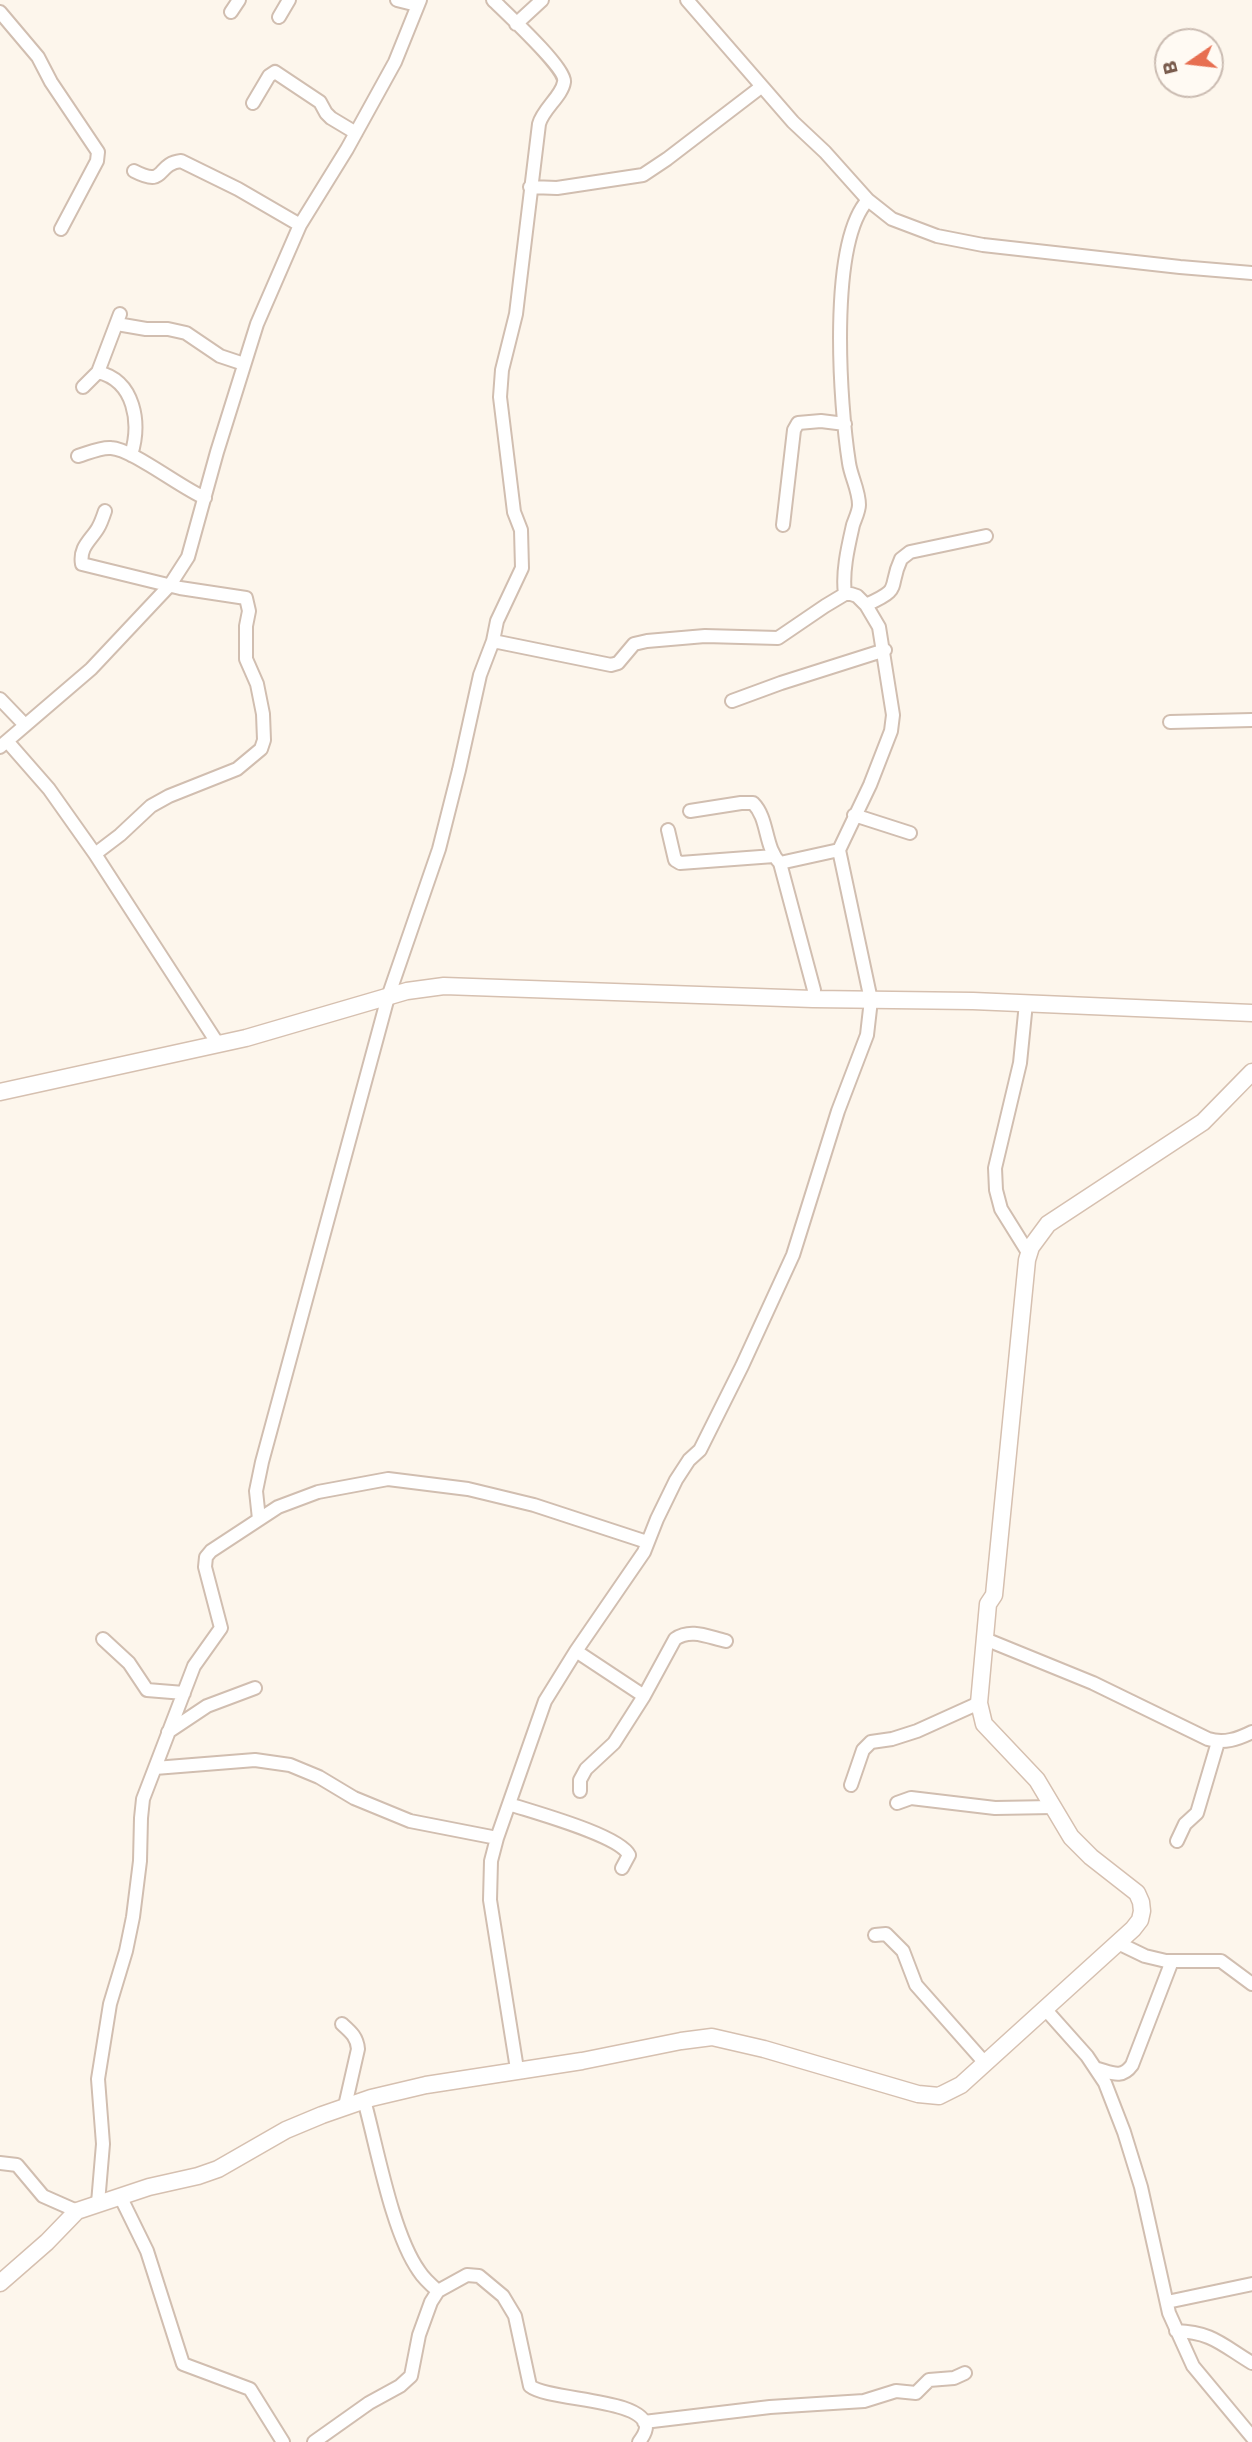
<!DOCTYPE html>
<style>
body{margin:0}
#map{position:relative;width:1252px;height:2442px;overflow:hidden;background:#fdf6ec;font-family:"Work Sans",sans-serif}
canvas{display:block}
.north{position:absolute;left:1154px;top:28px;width:70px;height:70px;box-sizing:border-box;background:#fffaf3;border:2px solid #cabbb1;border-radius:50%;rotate:256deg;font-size:19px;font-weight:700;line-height:28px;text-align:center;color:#7a5c4d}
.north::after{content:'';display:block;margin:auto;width:24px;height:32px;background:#e76f51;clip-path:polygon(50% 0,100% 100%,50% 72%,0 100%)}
</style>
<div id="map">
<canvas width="1252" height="2442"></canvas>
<div class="north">B</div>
</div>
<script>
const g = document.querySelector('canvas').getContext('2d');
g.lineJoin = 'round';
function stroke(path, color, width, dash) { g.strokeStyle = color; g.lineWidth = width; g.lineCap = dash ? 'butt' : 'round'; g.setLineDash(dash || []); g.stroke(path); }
const street = new Path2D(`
 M397 0 417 5
 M687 0 793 122 825 152 868 200 892 219 937 236 983 245 1180 267 1252 273
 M0 12 38 57 51 82 98 152 97 161 61 229
 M231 12 239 0
 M279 17 289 0
 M516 24 542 0
 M253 103 269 76 275 72 320 102 326 113 331 118 356 133
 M134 171C167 188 155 164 181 161L238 189 300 225
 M530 187 557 188 643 175 667 159 761 87
 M117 324 146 329H168L186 333 220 356 244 364
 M98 372C135 381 141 423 131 455
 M83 387 98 372 120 314
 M78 456C88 453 101 447 111 448 132 449 181 488 205 498
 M783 525 794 430 798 423 821 421 845 424
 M845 594C842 572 848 547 853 525 855 519 859 511 859 505 859 490 851 477 849 463 840 406 828 243 868 200
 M866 605C904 588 887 589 901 559L910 552 986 536
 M493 641 611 665 618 663 634 644 647 641 705 636 778 638 825 606 845 594H851L857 596 866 605 879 627 893 715 891 731 870 785 839 850 871 1000 867 1035 838 1111 793 1255 742 1366 700 1450 689 1460 676 1480 657 1519 644 1552 576 1651 545 1701 497 1838 491 1861 490 1900 517 2069
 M0 699 24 724
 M732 701 781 683 885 650
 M1170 722 1252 720
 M7 741 49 789 95 854 218 1044
 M0 747 91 669 170 585 188 557 217 452 257 324 300 225 347 149 395 62 420 0
 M690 811 741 803H753C769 819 764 847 780 863L839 850
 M854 815 910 833
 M668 830 675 860 680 863 774 856
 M95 854 120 835 151 806 169 796 237 769 261 749 264 740 263 714 257 684 246 659V626L249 611 246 598 180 588 82 564C79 547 91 540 98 528 101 523 103 517 105 511
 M780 863 814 990 813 999
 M1026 1003 1020 1063 995 1168 996 1190 1001 1209 1029 1254
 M259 1519 256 1491 262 1462 388 997 439 849 459 770 480 675 493 641 497 621 522 568 521 530 514 512 500 397 502 370 516 314 539 124C543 109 562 96 564 82 567 69 505 12 493 0
 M103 1639 129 1663 147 1690 184 1693
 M985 1639 1093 1683 1208 1739C1224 1744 1238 1739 1252 1732
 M576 1651 644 1696 675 1639C691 1628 708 1637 726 1641
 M168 1732 207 1706 255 1688
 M155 1768 255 1760 290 1765 319 1777 354 1798 410 1821 497 1838
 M851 1785 863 1750 871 1742 892 1739 917 1731 979 1703
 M580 1791V1780L586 1769 614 1743 644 1696
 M897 1803 911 1798 995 1808 1053 1807
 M509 1804C533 1812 619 1835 629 1855L622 1868
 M1177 1841 1185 1824 1197 1813 1218 1742
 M875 1935 886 1934 903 1951 916 1985 985 2063
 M1118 1943 1145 1956 1166 1961H1221L1252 1984
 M1046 2010 1087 2056 1105 2083 1124 2132 1141 2187 1169 2313 1193 2366 1252 2437
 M342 2024C351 2032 357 2037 358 2049L345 2106
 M1098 2069C1112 2073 1122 2079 1132 2065L1172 1961
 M364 2100C377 2147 392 2233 419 2271 424 2279 431 2285 438 2291
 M0 2163 17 2165 43 2196 77 2211
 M120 2196 147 2251 183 2364 250 2389 283 2442
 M98 2203 103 2144 98 2079 110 2004 126 1951 133 1917 140 1861 141 1818 143 1799 194 1666 221 1628 205 1567 206 1557 211 1551 278 1507 318 1492 388 1479 468 1489 534 1505 647 1542
 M1167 2302 1252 2284
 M1176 2331C1212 2332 1222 2345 1252 2363
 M644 2422 770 2407 864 2401 896 2391 916 2393 929 2380 954 2378 965 2373
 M314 2442 369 2403 400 2386 411 2376 419 2335 431 2302 438 2291 467 2275 479 2276 503 2296 515 2316 530 2386C549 2401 644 2398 646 2427 646 2432 642 2438 639 2442`);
const secondary = new Path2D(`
 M0 1092 246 1038 407 991 444 986 813 999 973 1001 1252 1013
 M0 2283 47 2242 77 2211 149 2187 198 2176 218 2169 286 2130 322 2115 371 2098 426 2085 582 2061 681 2041 712 2037 764 2049 918 2094 939 2096 961 2085 1133 1929 1140 1920 1142 1911 1141 1902 1137 1893 1091 1857 1071 1837 1037 1780 984 1724 979 1703 988 1604 994 1595 1027 1260 1031 1247 1048 1224 1203 1122 1252 1072`);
stroke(street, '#d1beb0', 16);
stroke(secondary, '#d6c0b0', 19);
stroke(street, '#fff', 12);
stroke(secondary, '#fff', 16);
</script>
